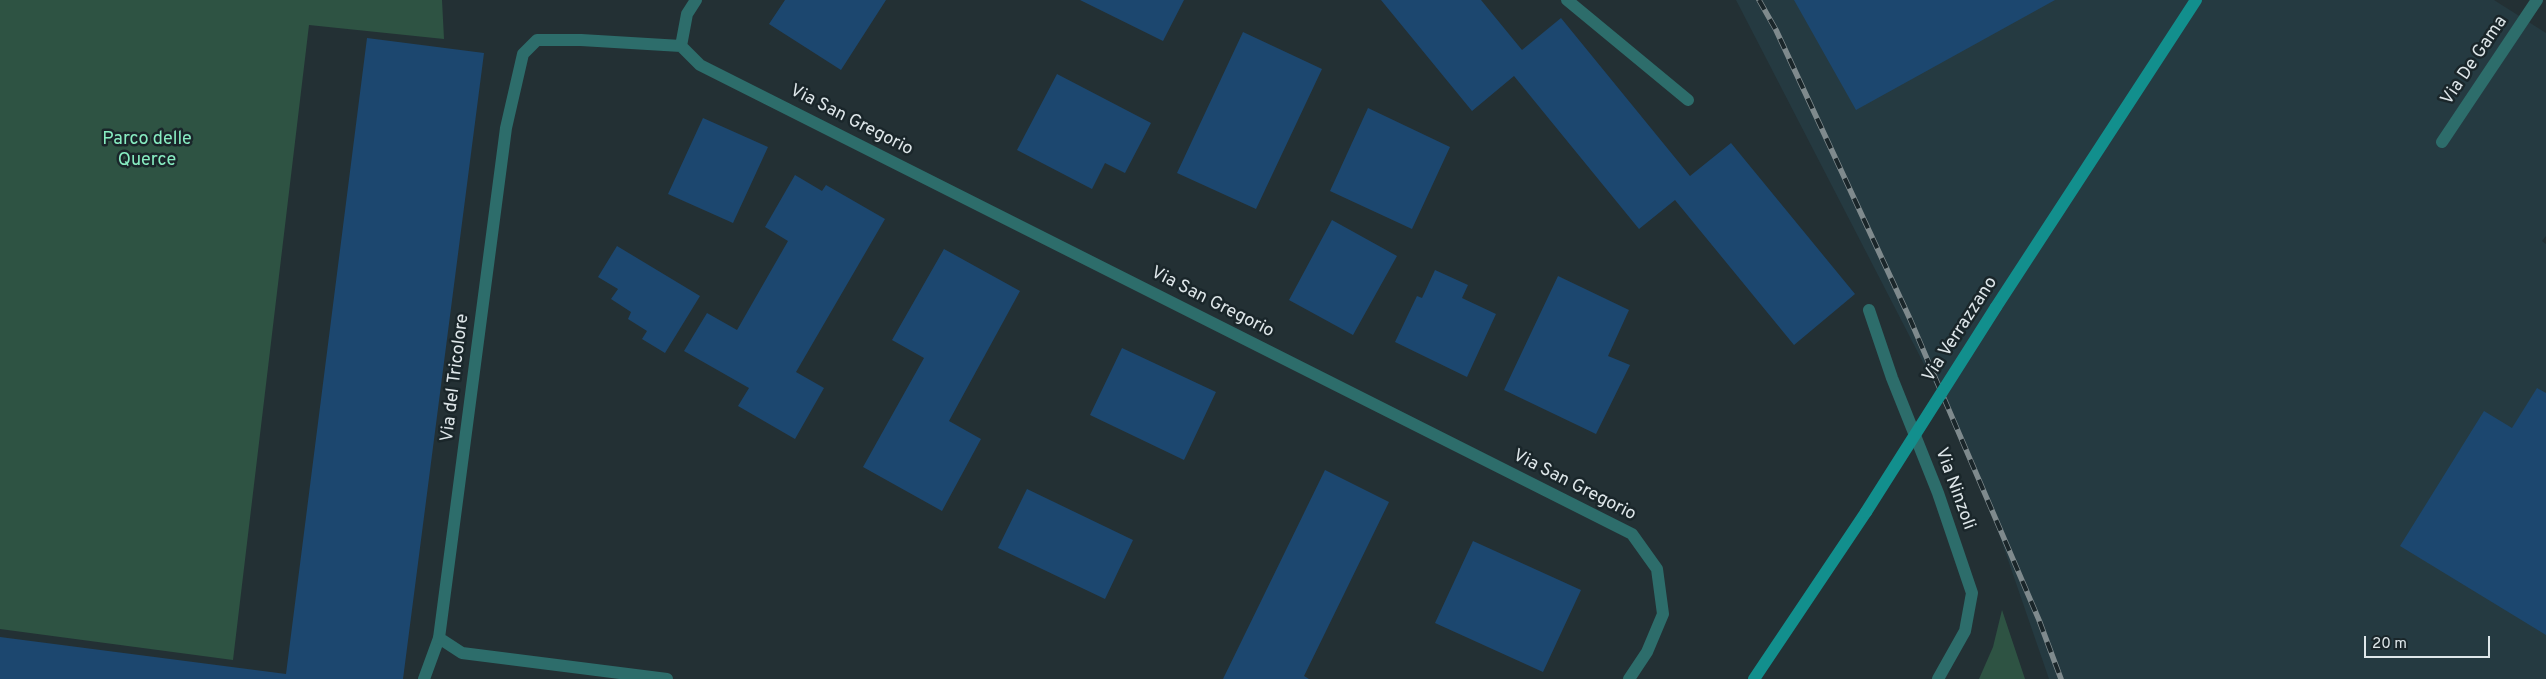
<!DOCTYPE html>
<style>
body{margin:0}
#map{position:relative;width:2546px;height:679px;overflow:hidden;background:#233034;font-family:Overpass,sans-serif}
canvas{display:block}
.scale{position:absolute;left:2364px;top:636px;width:126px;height:22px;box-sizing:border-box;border:2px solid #dee6e9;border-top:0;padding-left:6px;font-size:15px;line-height:18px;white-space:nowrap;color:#dee6e9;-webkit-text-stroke:4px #1a262a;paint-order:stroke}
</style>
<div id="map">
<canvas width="2546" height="679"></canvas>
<div class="scale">20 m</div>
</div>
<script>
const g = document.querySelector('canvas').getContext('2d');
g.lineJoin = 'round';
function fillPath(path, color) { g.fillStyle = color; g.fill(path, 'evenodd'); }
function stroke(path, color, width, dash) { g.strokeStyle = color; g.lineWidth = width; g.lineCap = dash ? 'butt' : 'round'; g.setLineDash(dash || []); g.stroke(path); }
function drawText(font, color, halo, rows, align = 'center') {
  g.font = font + ' Overpass,sans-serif'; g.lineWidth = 5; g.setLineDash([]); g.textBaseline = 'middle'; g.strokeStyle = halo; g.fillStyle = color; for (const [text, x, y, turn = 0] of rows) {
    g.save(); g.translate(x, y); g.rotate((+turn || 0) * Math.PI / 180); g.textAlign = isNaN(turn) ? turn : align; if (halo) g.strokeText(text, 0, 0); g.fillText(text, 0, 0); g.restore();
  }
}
fillPath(new Path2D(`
 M1736 0H2494L2546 33V236L2542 241 2546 244V679H2049L1974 461Z`), '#253a41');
fillPath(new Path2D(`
 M0 0H442L444 39 309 25 233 660 0 629Z
 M2002 610 2025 679H1979L1993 647Z`), '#2e5343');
fillPath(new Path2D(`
 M785 0H886L841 70 769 24Z
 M1080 0H1184L1163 41Z
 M1381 0H1481L1522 50 1561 18 1690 176 1731 143 1855 294 1794 345 1675 200 1639 229 1514 76 1472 111Z
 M1794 0H2055L1856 110Z
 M1243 32 1322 69 1256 209 1177 173Z
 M367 38 484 53 403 679H0V637L286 674Z
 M1057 74 1151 123 1125 173 1105 163 1092 189 1017 150Z
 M1368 108 1450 147 1412 229 1330 191Z
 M703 118 768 147 733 223 668 194Z
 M795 175 822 191 826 185 885 219 796 372 824 388 795 439 738 406 749 388 684 351 707 313 737 330 788 241 765 227Z
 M1332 220 1397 256 1353 335 1289 300Z
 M617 246 700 296 665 353 642 339 647 331 628 319 631 312 611 299 618 289 598 277Z
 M944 249 1020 291 949 421 981 439 942 511 863 467 924 358 892 340Z
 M1435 270 1468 285 1462 298 1496 314 1467 377 1395 342 1417 296 1422 298Z
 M1558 276 1629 310 1608 356 1630 365 1596 434 1504 390Z
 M1122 348 1216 392 1184 460 1090 415Z
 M2537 388 2546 393V635L2400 546 2484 411 2512 428Z
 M1325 470 1389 502 1304 676 1309 679H1223Z
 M1027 489 1133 540 1105 599 998 548Z
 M1473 541 1581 590 1543 672 1435 623Z`), '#1c476f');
stroke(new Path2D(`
 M424 679 439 638`), '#2d6d6b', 12);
stroke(new Path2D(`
 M696 0 687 14 681 46 700 65 1632 534 1657 569 1663 614 1647 652 1629 679
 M1567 0 1688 100
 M2442 142 2537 0
 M1869 310 1892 378 1938 493 1972 593 1965 631 1938 679
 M667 679 462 653 439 638 506 128 523 54 537 40H581L681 46`), '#2d6d6b', 12);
stroke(new Path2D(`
 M1996 307 2196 0
 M1754 679 1866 512`), '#128f8d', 12);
const rail = new Path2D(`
 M1759 0 1776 30 1910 319 2039 620 2061 679`);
stroke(rail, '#7f8a8d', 5.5);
stroke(rail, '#1a262a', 4, [11]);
stroke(new Path2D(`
 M1866 512 1996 307`), '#128f8d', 12);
drawText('18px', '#dee6e9', '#1a262a', [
 ["Via De Gama",2475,61,-56],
 ["Via San Gregorio",851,121,27],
 ["Via San Gregorio",1212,303,27],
 ["Via Verrazzano",1961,330,-57],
 ["Via del Tricolore",456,378,-83],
 ["Via San Gregorio",1574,486,27],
 ["Via Ninzoli",1954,489,70]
]);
drawText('18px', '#88edc2', '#1a262a', [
 ["Parco delle",147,140],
 ["Querce",147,161]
]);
</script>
